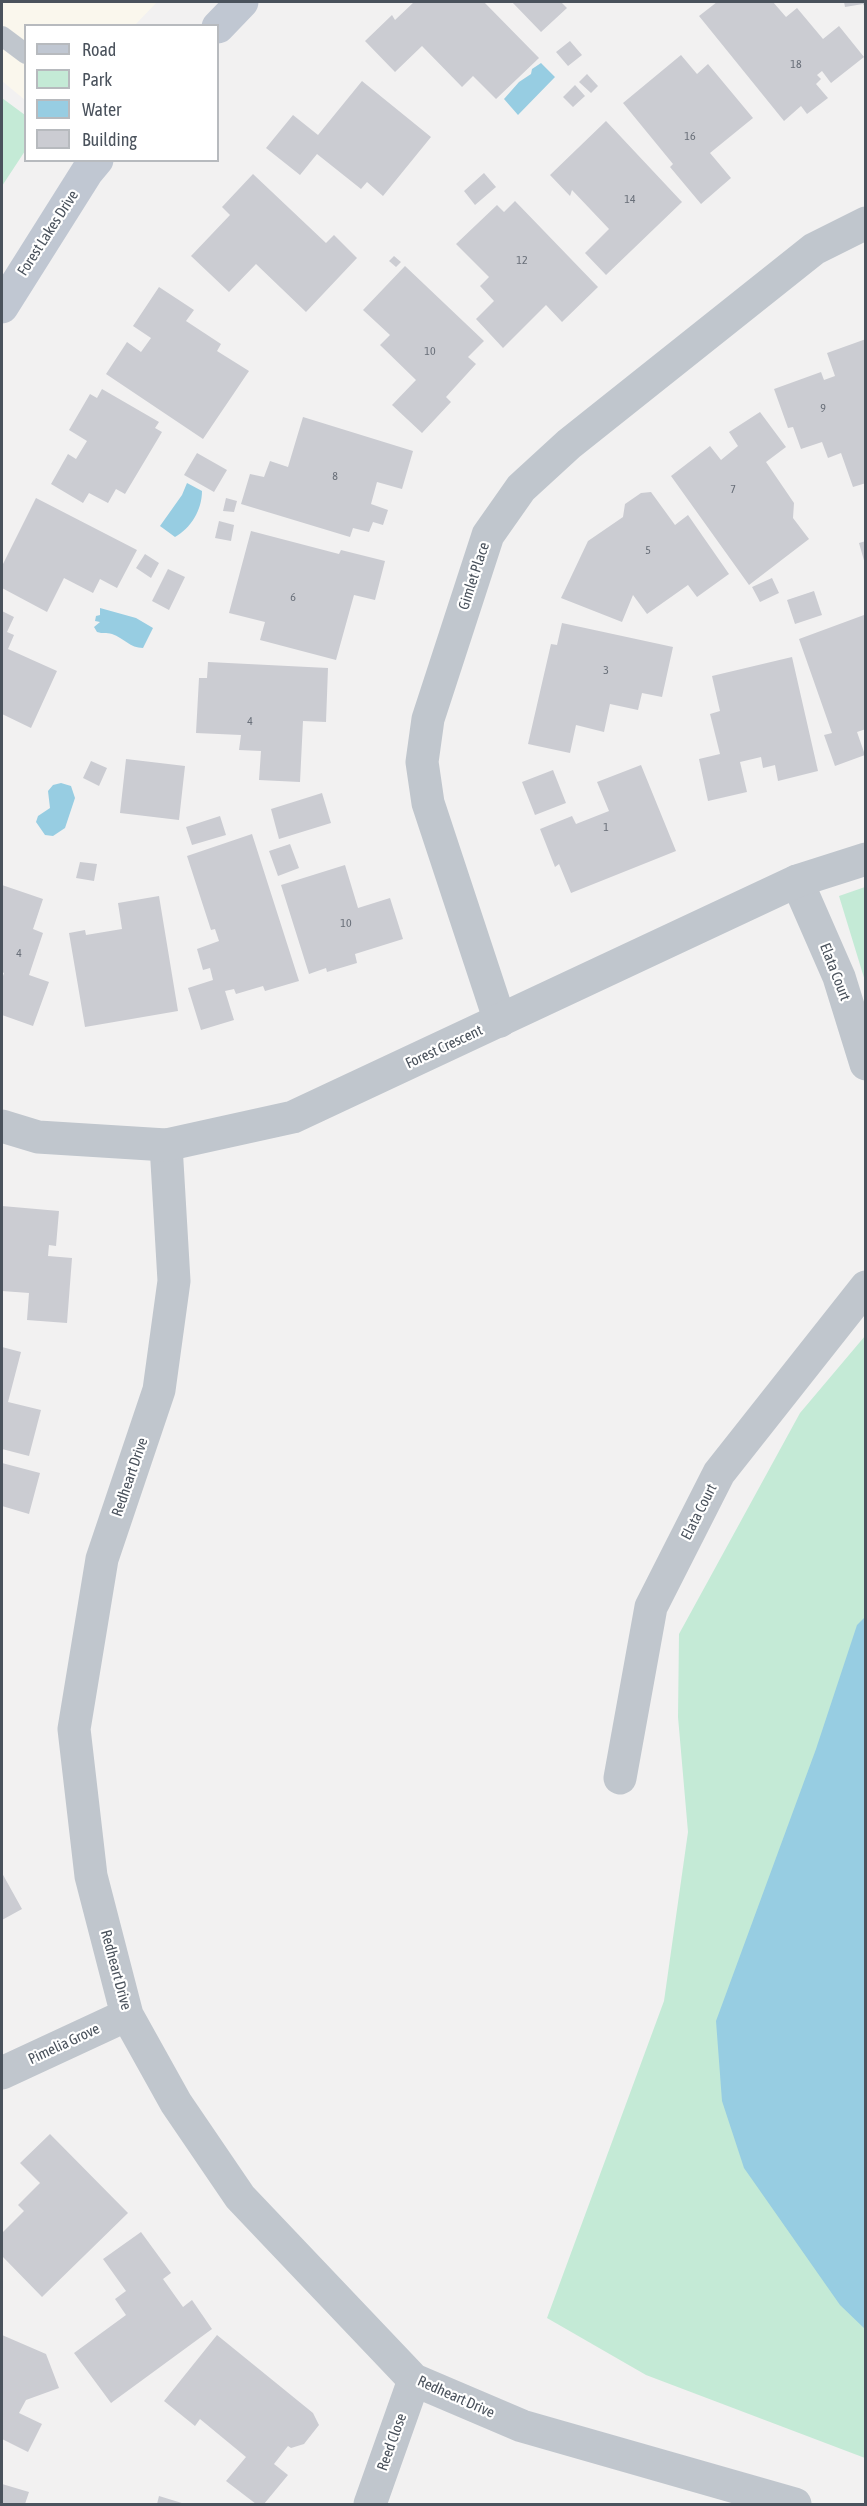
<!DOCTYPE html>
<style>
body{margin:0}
#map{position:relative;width:867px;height:2506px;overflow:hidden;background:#f2f1f1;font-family:"Asap Condensed",sans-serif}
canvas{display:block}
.frame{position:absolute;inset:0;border:3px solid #4a525c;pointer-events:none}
.legend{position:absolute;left:24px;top:24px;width:195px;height:138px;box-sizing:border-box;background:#fff;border:2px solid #b7babe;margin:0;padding:8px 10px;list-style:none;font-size:18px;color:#4a525c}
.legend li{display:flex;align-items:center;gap:12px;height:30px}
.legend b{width:30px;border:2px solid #b7babe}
</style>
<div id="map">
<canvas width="867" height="2506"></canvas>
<div class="frame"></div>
<ul class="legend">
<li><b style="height:8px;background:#c0c7d2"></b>Road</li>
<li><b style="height:16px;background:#c4ead6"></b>Park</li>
<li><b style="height:16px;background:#97cde2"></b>Water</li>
<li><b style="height:16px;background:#cbccd2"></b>Building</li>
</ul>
</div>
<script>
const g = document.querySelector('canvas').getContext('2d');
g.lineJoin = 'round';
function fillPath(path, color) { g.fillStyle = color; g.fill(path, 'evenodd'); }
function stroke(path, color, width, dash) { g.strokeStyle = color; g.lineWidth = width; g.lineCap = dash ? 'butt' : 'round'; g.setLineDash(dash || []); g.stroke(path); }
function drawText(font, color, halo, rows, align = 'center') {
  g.font = font + ' "Asap Condensed",sans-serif'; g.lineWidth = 4.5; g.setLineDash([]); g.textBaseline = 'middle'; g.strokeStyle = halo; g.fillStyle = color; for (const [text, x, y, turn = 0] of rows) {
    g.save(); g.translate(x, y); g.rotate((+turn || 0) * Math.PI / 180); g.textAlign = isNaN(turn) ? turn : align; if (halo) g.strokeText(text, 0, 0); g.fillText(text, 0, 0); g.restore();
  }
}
fillPath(new Path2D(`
 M2 2H157L135 25 26 26 25 100 2 81Z`), '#faf7ed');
fillPath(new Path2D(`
 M2 98 25 115V151L2 186Z
 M865 887H866L865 981 839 896Z
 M865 1336V2458L646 2375 547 2318 664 2001 688 1832 678 1717 679 1634 800 1413Z`), '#c4ead6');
fillPath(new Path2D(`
 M541 63 555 77 518 115 504 99 519 82 531 74 532 69Z
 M187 483 202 491C202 510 191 528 175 537L160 526 182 495Z
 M100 608 136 618 153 628 143 648C130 648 124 638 112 634 106 632 103 634 97 632L94 627 100 622 95 621 96 616 100 615Z
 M61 783 71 786 75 798 65 828 53 836 45 835 36 822 38 816 50 808 48 791 53 785Z
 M865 1617V2329L840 2305 744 2168 722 2101 716 2021 816 1749 857 1625Z`), '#97cde2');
fillPath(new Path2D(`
 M414 2H484L539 58 496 99 473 76 462 87 422 46 395 72 365 41 392 15 395 20Z
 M512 2H561L567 8 541 32Z
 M717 2H773L786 17 797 8 823 39 839 26 864 57 831 83 822 71 817 75 821 79 816 84 828 98 807 114 801 106 784 121 699 16Z
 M844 2H866V9L863 4 845 7Z
 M570 41 582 55 568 66 556 52Z
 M681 55 697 74 708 64 753 118 710 153 731 178 701 204 670 167 673 164 623 103Z
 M587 74 598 86 591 93 579 82Z
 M362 81 431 137 383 196 367 182 361 189 317 154 300 175 266 148 293 115 318 135Z
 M575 85 585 96 573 107 563 97Z
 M606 121 682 202 606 275 585 253 609 229 572 190 570 196 550 175Z
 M484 173 496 187 475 205 464 191Z
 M253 174 326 243 334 235 357 258 306 312 256 264 229 292 191 256 230 215 222 207Z
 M515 201 598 287 562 322 546 305 503 348 476 319 494 301 480 286 489 277 456 244 497 205 504 212Z
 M394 256 401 262 396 267 389 261Z
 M405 266 484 341 468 357 476 364 446 397 451 402 422 433 392 405 416 380 380 345 390 335 363 310Z
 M159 287 194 310 186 321 221 344 217 351 249 371 203 439 106 374 127 342 141 352 151 338 133 326Z
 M866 339V483L853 487 841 453 828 458 822 442 801 449 793 427 788 428 774 389 821 372 824 380 835 376 827 353Z
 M102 389 159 422 155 428 162 432 125 494 116 489 108 503 89 493 83 503 51 484 68 454 76 459 87 441 69 430 90 394 97 398Z
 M760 412 786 447 766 462 794 503 793 518 809 539 749 585 671 476 710 446 721 460 738 446 729 432Z
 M303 417 413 451 402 489 377 482 371 504 388 510 383 525 373 522 369 532 353 528 350 537 241 504 250 474 264 477 270 461 288 467Z
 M197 453 227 470 214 492 184 475Z
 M651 492 675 525 688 515 729 574 697 597 688 585 647 614 633 595 622 622 561 598 588 541 623 517 625 504 641 493Z
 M36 498 137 550 117 588 100 579 93 593 64 578 47 612 2 588V566Z
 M226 498 237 501 234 512 223 511Z
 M219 521 234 525 231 541 215 538Z
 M251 531 339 554 341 550 385 561 375 600 354 595 336 660 260 640 265 622 229 613Z
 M866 541V564H865L859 543Z
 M145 554 159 563 151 578 136 568Z
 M168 569 185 577 169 610 152 601Z
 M772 578 779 593 760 602 752 587Z
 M814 591 822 615 795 624 787 600Z
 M2 611 14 617 7 632 14 635 8 649 57 671 31 728 2 714Z
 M864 615 866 729 857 732 865 755 835 766 824 735 832 733 799 639Z
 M562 623 673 647 662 697 642 693 638 710 610 704 604 732 576 725 570 753 528 744 551 644 557 645Z
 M792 657 818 771 778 781 775 765 763 768 761 757 740 762 747 792 708 801 699 759 720 754 710 714 720 711 712 676Z
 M208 662 328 668 326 722 303 721 300 782 259 780 261 751 239 750 241 735 196 733 199 678H207Z
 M126 759 185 766 179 820 120 813Z
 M91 761 107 768 99 786 83 778Z
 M641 765 676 851 571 893 559 864 555 867 540 829 572 816 576 824 609 811 597 782Z
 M553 770 566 803 535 815 522 782Z
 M322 793 331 823 279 839 271 809Z
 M220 816 226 835 192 845 186 827Z
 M252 834 299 981 265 991 263 986 236 994 234 989 225 991 234 1020 201 1030 188 988 213 980 210 968 203 970 197 949 219 941 215 929 211 930 187 856Z
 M290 844 299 868 278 876 269 851Z
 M80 862 97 864 94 881 76 878Z
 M345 865 358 908 390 898 403 939 355 954 357 963 327 972 326 968 309 974 281 885Z
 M2 885 43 899 33 929 43 933 29 975 49 982 33 1026 2 1015V979L4 973 2 972Z
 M159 896 178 1011 85 1027 69 933 85 930 86 935 122 929 118 903Z
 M2 1206 59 1211 56 1246 49 1245 48 1256 72 1258 67 1323 27 1320 29 1293 2 1291Z
 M2 1347 21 1352 8 1402 41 1410 29 1456 2 1449Z
 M2 1463 40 1473 29 1514 2 1506Z
 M2 1873 22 1909 2 1920Z
 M50 2134 128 2213 42 2297 2 2256V2233L24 2211 18 2205 40 2183 20 2163Z
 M141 2232 171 2273 163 2279 183 2307 192 2300 212 2329 111 2403 74 2353 126 2315 115 2299 126 2291 103 2259Z
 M2 2335 46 2354 59 2388 26 2400 19 2413 42 2424 28 2452 2 2439Z
 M217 2335 313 2413 319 2425 304 2444 291 2448 288 2446 274 2464 288 2475 264 2504H256L226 2481 246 2457 200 2419 195 2426 164 2401Z
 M2 2484 29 2492 25 2504H2Z
 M159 2496 185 2504H157Z`), '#cbccd2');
stroke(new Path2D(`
 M2 36 26 54`), '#c0c6cd', 20);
stroke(new Path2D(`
 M797 881 839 977 866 1064
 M500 1021 428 803 422 762 428 719 488 535 521 488 569 444 814 249 866 223
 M166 1145 174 1281 159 1390 102 1559 74 1729 91 1876 127 2015 176 2103 240 2197 414 2380 522 2426 795 2504
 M620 1778 651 1607 719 1473 866 1287
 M2 2073 127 2015
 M370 2504 414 2380`), '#c0c6cd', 33);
stroke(new Path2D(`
 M2 1126 38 1137 166 1145 293 1117 797 881 866 859`), '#c0c6cd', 33);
stroke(new Path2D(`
 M218 27 242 2
 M2 307 87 172 97 160`), '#c0c7d2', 33);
drawText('12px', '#6a707a', null, [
 ["18",796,64],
 ["16",690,136],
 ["14",630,199],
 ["12",522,260],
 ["10",430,351],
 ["9",823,408],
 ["8",335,476],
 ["7",733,489],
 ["5",648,550],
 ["6",293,597],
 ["3",606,670],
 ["4",250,721],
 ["1",606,827],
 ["10",346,923],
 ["4",19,953]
]);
drawText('15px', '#4a525c', '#fff', [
 ["Forest Lakes Drive",48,233,-57],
 ["Gimlet Place",474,576,-72],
 ["Elata Court",835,972,69],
 ["Forest Crescent",444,1047,-25],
 ["Redheart Drive",130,1477,-71],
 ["Elata Court",699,1512,-63],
 ["Redheart Drive",116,1970,75],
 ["Pimelia Grove",64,2044,-25],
 ["Redheart Drive",456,2397,24],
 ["Reed Close",392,2442,-70]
]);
</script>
